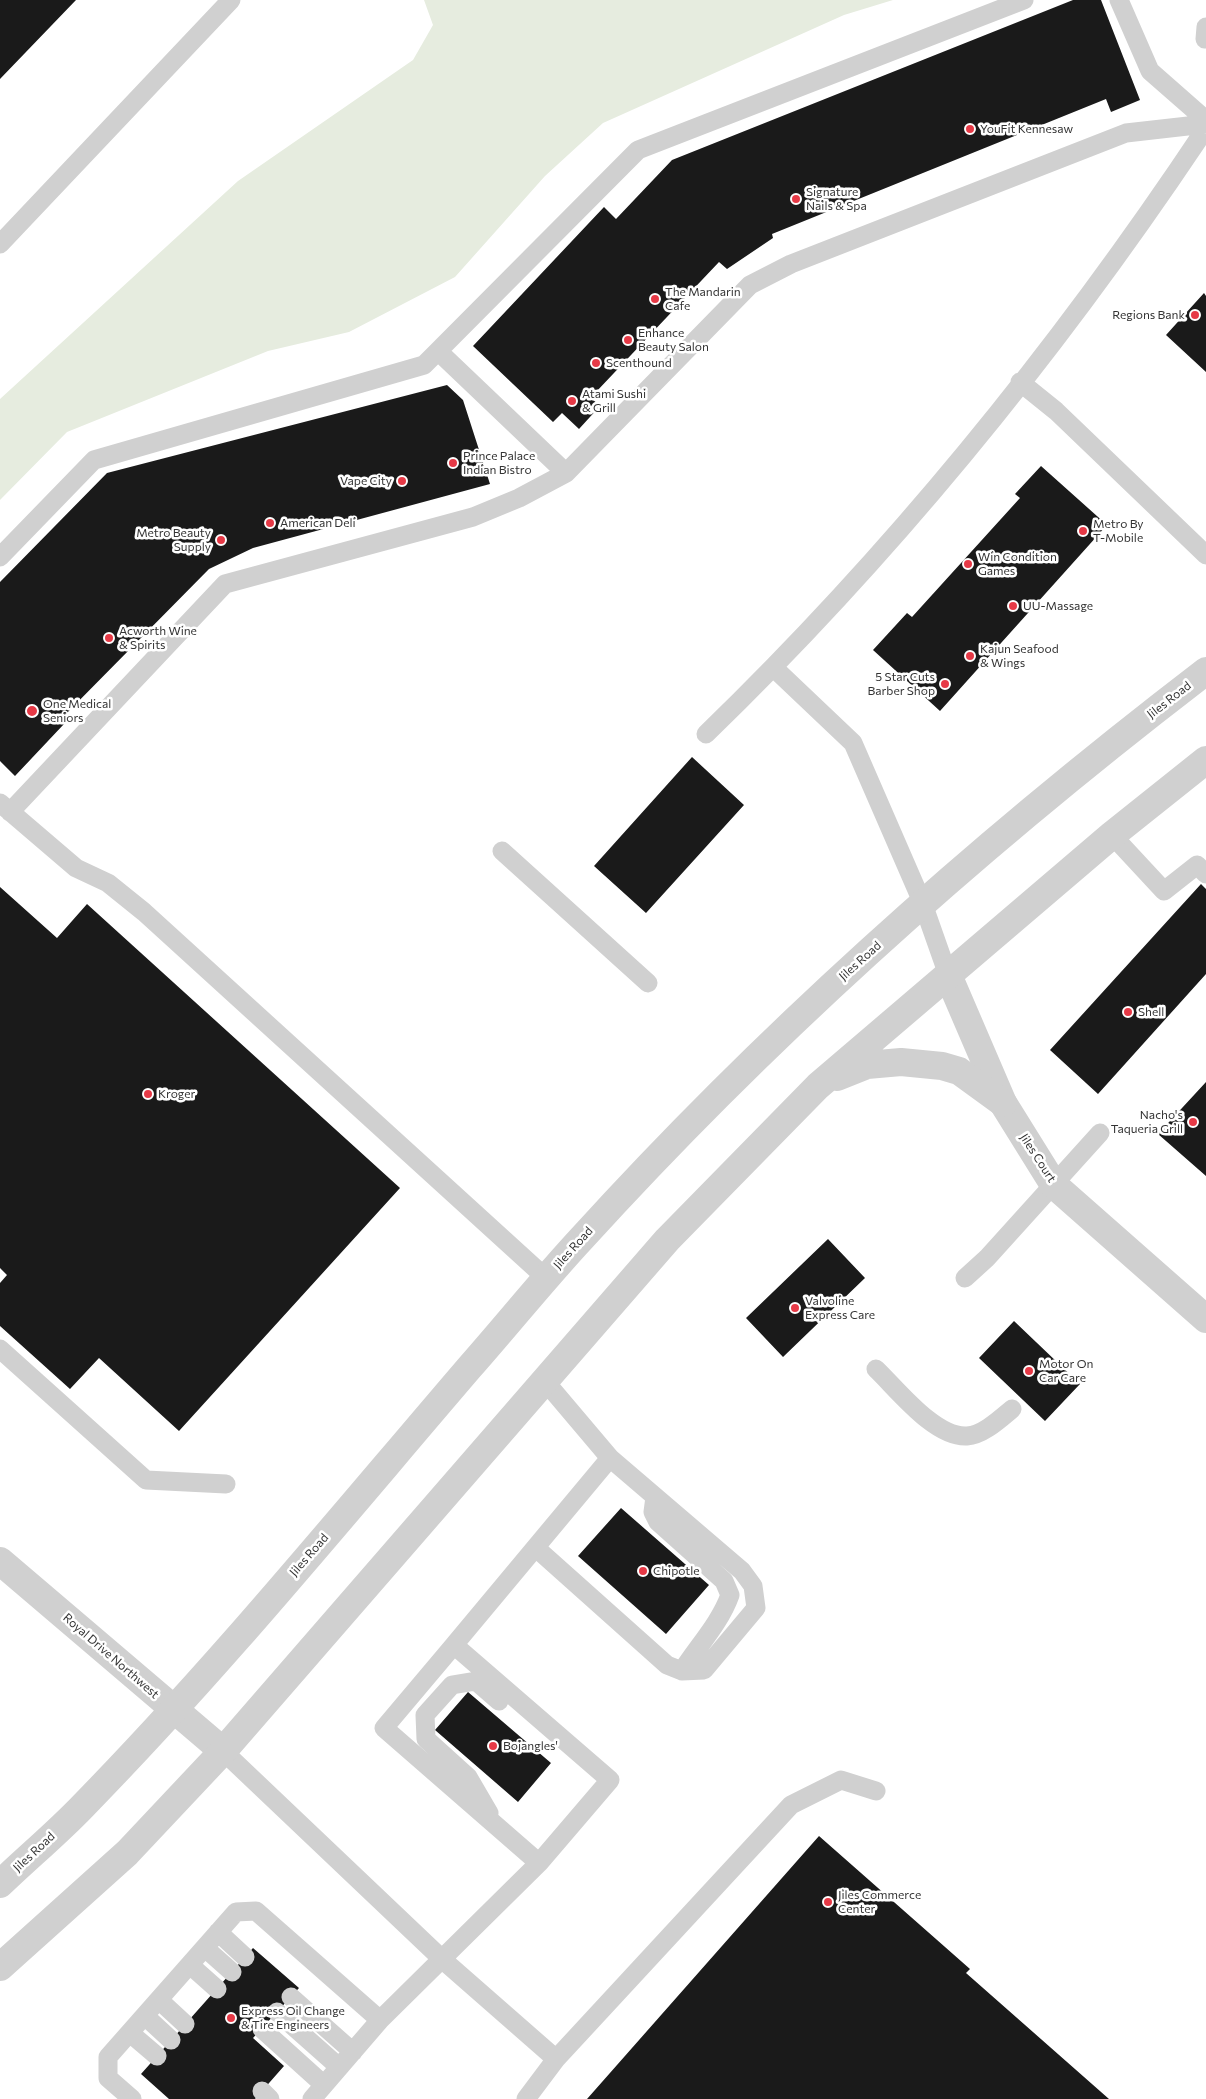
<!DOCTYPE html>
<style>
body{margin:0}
canvas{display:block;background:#fff}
</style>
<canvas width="1206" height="2099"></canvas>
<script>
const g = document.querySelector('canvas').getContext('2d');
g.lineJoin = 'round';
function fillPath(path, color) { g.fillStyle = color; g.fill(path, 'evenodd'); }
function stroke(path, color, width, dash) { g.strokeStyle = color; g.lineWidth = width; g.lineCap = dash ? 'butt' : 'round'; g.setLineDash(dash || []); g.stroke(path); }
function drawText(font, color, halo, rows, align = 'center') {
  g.font = font + ' Commissioner,sans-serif'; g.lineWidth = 5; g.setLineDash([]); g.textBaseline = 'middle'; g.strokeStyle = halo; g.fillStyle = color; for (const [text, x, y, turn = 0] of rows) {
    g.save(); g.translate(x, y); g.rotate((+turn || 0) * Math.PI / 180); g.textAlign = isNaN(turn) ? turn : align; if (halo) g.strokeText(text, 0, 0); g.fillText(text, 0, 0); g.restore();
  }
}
fillPath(new Path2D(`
 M424 0H893L844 15 603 123 545 176 455 277 349 332 268 351 67 432 0 500V399L238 181 413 60 433 25Z`), '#e6ecdf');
fillPath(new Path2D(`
 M0 0H76L0 79Z
 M1073 0H1101L1140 100 1111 112 1106 99 772 234 773 238 727 269 719 262 596 392 591 398 600 406 579 429 562 413 553 422 473 346 604 207 616 219 672 160Z
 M1204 293 1206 296V372L1166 335Z
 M447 385 463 400 490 484 253 548 209 569 60 720 64 724 15 776 0 761V582L107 473Z
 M1041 466 1107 525 940 711 873 650 907 613 912 617 1020 498 1015 494Z
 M692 757 744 805 646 913 594 866Z
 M1201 884 1206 889V974L1098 1094 1050 1050Z
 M0 887 57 938 87 904 400 1188 179 1431 99 1358 70 1389 0 1326V1283L7 1275 0 1268Z
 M1206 1082V1176L1158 1134Z
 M828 1239 865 1278 783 1357 746 1318Z
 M1014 1321 1080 1384 1045 1421 979 1358Z
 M621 1508 709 1585 666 1634 578 1556Z
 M468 1692 551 1763 518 1802 435 1730Z
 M819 1836 970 1969 966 1973 1109 2099H587Z
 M253 1948 299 1988 253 2038 284 2066 255 2099H169L141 2074Z`), '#1a1a1a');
stroke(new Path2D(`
 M1119 0 1150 71 1206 120
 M1205 39 1206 27
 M0 244 231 0
 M438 351 638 150 1024 0
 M1020 382 1056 411 1206 555
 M0 557 94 460 424 365 438 351 566 473
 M774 668 853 743 923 904 948 975
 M706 734C894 552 1061 346 1206 128
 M0 803 76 868 108 883 144 912 546 1278
 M10 812 225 584 473 517 519 498 566 473 750 285 791 264 1126 133 1206 124
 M1112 835 1164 891 1197 865 1206 874
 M502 851 648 983
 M965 1278 987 1258 1100 1133
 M0 1349 146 1480 226 1484
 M876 1369C898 1390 935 1438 967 1436 983 1435 1000 1419 1012 1409
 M655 1497 653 1512 658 1522 724 1581 730 1595C720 1623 698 1646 682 1671
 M536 1548 667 1665 682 1671 704 1670 756 1608 753 1586 742 1571 610 1458 544 1380
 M454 1645 610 1458
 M223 1751 443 1960 556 2059 791 1805 841 1780 876 1791
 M489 1813 468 1777 426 1739 425 1715 452 1685 476 1681 499 1701
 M218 1932 245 1957
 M205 1948 232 1972
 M190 1965 217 1989
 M291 1997 353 2052
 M159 2000 185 2024
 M277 2012 339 2067
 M145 2016 171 2040
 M262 2029 324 2085
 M130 2033 157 2056
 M262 2091 270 2099
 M132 2099 108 2078V2057L236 1912 256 1911 380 2020
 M312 2099 380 2020 539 1863 610 1780 454 1645 384 1728 539 1863
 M526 2099 556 2059`), '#d0d0d0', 19);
stroke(new Path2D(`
 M948 975 1003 1103 1054 1185 1206 1319
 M0 1561 223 1751`), '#d0d0d0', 28);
stroke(new Path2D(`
 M837 1077 867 1065 901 1062 942 1066 959 1071 1003 1103
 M0 1884C27 1858 56 1834 82 1807 218 1668 342 1516 469 1368 507 1325 543 1280 582 1238 770 1031 984 841 1206 671
 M0 1967 127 1853 223 1751 667 1240 818 1086 1112 835 1206 760`), '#d0d0d0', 28);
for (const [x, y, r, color] of [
 [970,129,5,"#e63946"],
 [796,199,5,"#e63946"],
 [655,299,5,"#e63946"],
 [1195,315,5,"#e63946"],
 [628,340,5,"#e63946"],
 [596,363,5,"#e63946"],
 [572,401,5,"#e63946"],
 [453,463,5,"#e63946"],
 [402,481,5,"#e63946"],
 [270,523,5,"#e63946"],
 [1083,531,5,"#e63946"],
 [221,540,5,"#e63946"],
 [968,564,5,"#e63946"],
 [1013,606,5,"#e63946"],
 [109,638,5,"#e63946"],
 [970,656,5,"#e63946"],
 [945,684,5,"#e63946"],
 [32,711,6,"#e63946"],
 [1128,1012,5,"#e63946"],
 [148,1094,5,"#e63946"],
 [1193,1122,5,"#e63946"],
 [795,1308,5,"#e63946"],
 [1029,1371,5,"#e63946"],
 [643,1571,5,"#e63946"],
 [493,1746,5,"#e63946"],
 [828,1902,5,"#e63946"],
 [231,2018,5,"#e63946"]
]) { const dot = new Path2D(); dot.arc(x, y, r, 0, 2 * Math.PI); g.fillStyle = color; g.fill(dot); stroke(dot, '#fff', 2); }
drawText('12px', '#333', '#fff', [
 ["YouFit Kennesaw",980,129],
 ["Signature",806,192],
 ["Nails & Spa",806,206],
 ["The Mandarin",665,292],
 ["Cafe",665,306],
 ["Regions Bank",1185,315,"right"],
 ["Enhance",638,333],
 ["Beauty Salon",638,347],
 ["Scenthound",606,363],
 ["Atami Sushi",582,394],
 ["& Grill",582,408],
 ["Prince Palace",463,456],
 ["Indian Bistro",463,470],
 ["Vape City",392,481,"right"],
 ["American Deli",280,523],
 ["Metro By",1093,524],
 ["T-Mobile",1093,538],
 ["Metro Beauty",211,533,"right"],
 ["Supply",211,547,"right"],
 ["Win Condition",978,557],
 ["Games",978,571],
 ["UU-Massage",1023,606],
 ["Acworth Wine",119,631],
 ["& Spirits",119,645],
 ["Kajun Seafood",980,649],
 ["& Wings",980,663],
 ["5 Star Cuts",935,677,"right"],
 ["Barber Shop",935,691,"right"],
 ["One Medical",43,704],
 ["Seniors",43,718],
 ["Shell",1138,1012],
 ["Kroger",158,1094],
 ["Nacho's",1183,1115,"right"],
 ["Taqueria Grill",1183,1129,"right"],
 ["Valvoline",805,1301],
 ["Express Care",805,1315],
 ["Motor On",1039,1364],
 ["Car Care",1039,1378],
 ["Chipotle",653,1571],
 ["Bojangles'",503,1746],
 ["Jiles Commerce",838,1895],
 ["Center",838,1909],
 ["Express Oil Change",241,2011],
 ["& Tire Engineers",241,2025]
], 'left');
drawText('12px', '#333', '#fff', [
 ["Jiles Road",1169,700,-38],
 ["Jiles Road",860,961,-42],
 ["Jiles Court",1038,1158,57],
 ["Jiles Road",573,1248,-48],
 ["Jiles Road",309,1555,-49],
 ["Royal Drive Northwest",111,1656,41],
 ["Jiles Road",34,1852,-43]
]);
</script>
